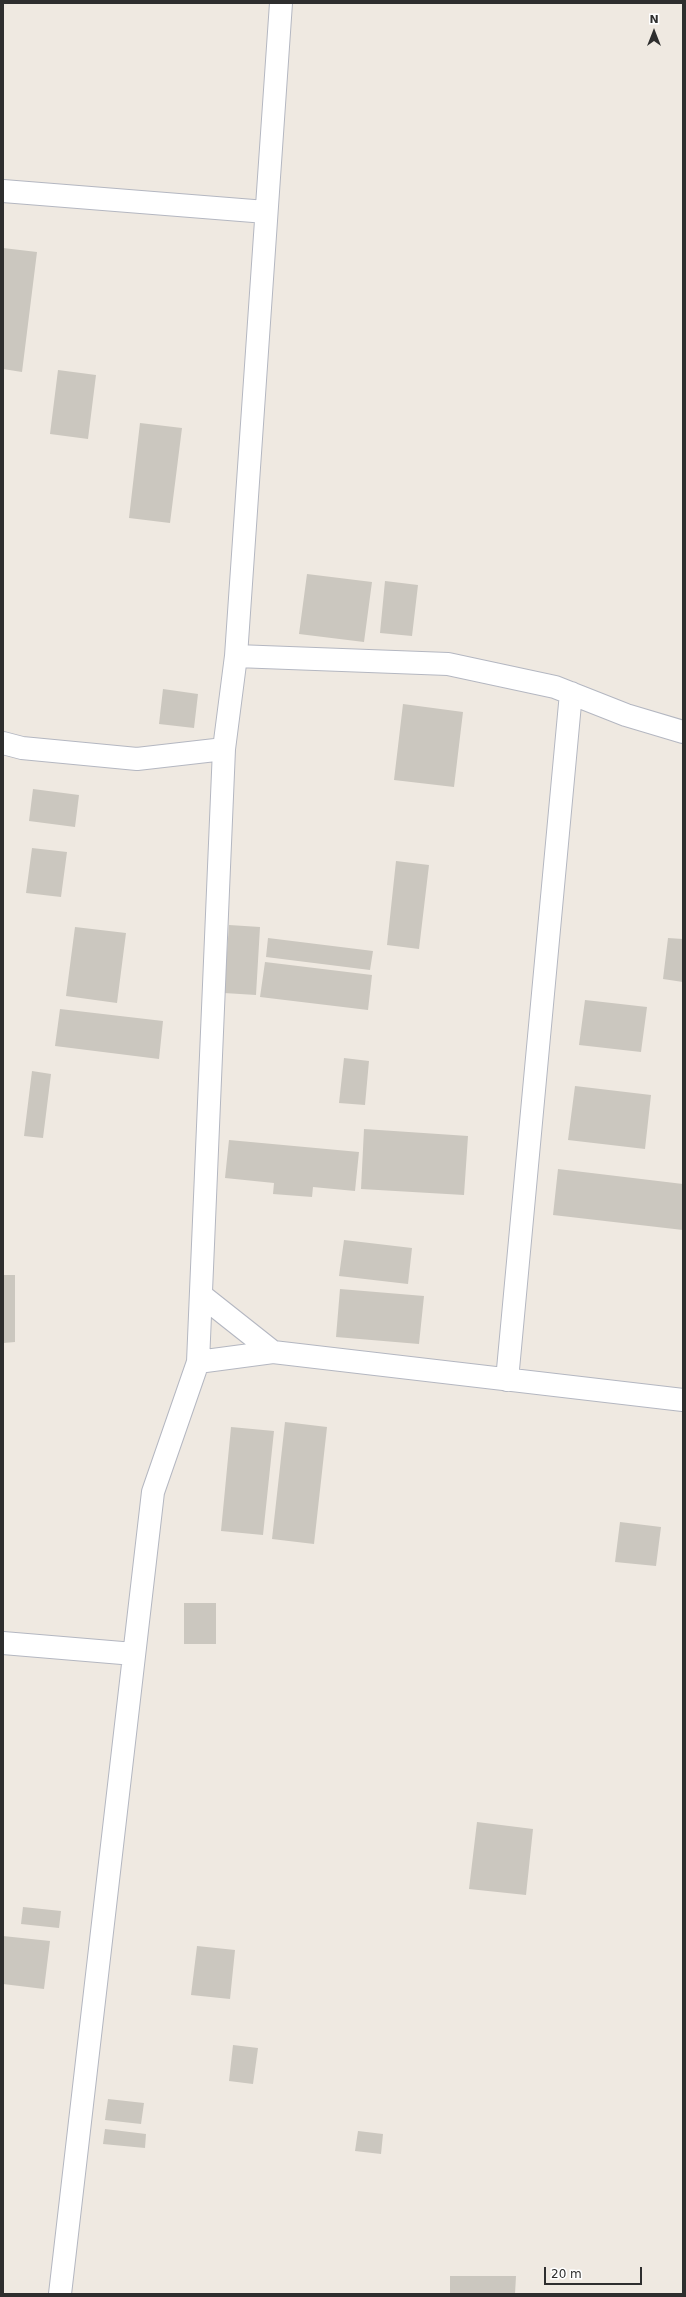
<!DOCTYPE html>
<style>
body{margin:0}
#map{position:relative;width:686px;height:2297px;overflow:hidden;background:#efe9e1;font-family:"DejaVu Sans",sans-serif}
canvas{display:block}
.frame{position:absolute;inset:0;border:4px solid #2e2e2e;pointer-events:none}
.north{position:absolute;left:634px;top:12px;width:40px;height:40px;-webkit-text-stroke:3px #fff;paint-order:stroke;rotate:0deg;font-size:11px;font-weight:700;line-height:16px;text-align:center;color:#2e2e2e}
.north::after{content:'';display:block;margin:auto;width:14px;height:18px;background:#2e2e2e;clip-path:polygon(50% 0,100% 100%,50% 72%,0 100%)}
.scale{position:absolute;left:544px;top:2267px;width:98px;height:18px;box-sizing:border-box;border:2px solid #2e2e2e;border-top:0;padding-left:5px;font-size:12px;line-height:14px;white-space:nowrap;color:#2e2e2e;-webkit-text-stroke:3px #fff;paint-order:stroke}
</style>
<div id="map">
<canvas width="686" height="2297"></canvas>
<div class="frame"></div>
<div class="north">N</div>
<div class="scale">20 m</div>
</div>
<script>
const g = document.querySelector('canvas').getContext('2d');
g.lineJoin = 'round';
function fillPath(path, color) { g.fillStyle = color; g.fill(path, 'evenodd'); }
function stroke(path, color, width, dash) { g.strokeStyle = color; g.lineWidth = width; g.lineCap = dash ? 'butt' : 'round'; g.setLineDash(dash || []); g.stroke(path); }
fillPath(new Path2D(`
 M3 248 37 252 22 372 3 369Z
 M58 370 96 375 88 439 50 434Z
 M140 423 182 428 170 523 129 518Z
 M307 574 372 582 364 642 299 634Z
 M385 581 418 585 412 636 380 633Z
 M163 689 198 694 194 728 159 724Z
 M403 704 463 712 454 787 394 780Z
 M33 789 79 795 75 827 29 821Z
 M32 848 67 852 61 897 26 893Z
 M396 861 429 865 419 949 387 945Z
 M229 925 260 927 256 995 224 993Z
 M75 927 126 933 117 1003 66 996Z
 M268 938 373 951 370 970 266 957Z
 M668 938 683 939V982L663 979Z
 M265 962 372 975 368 1010 260 997Z
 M585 1000 647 1007 641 1052 579 1045Z
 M60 1009 163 1021 159 1059 55 1046Z
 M344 1058 369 1061 365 1105 339 1103Z
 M32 1071 51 1074 43 1138 24 1136Z
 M575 1086 651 1095 645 1149 568 1140Z
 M364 1129 468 1136 464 1195 361 1189Z
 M229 1140 359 1152 355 1191 313 1187 312 1197 273 1194 274 1183 225 1178Z
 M558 1169 683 1184V1230L553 1215Z
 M344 1240 412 1248 408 1284 339 1276Z
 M3 1275H15V1342L3 1343Z
 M340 1289 424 1296 419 1344 336 1337Z
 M285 1422 327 1427 314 1544 272 1539Z
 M231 1427 274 1431 263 1535 221 1531Z
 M620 1522 661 1527 656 1566 615 1562Z
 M184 1603H216V1644H184Z
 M477 1822 533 1829 526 1895 469 1889Z
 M23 1907 61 1911 59 1928 21 1924Z
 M3 1936 50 1941 44 1989 3 1984Z
 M197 1946 235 1950 230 1999 191 1995Z
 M233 2045 258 2048 253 2084 229 2081Z
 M108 2099 144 2103 141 2124 105 2120Z
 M105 2129 146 2134 145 2148 103 2144Z
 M358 2131 383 2134 381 2154 355 2151Z
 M450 2276H516L515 2294H450Z`), '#cbc7bf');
const minor = new Path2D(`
 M3 191 266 212
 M236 656 448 664 555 687 626 715 683 732
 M3 743 22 748 137 759 224 749
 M201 1295 273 1352
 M198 1362 273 1352 683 1400
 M507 1380 571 693
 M3 1643 134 1654
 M60 2294 153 1492 198 1362 224 749 236 656 281 3`);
stroke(minor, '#b4b7c1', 24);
stroke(minor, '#fff', 22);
</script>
